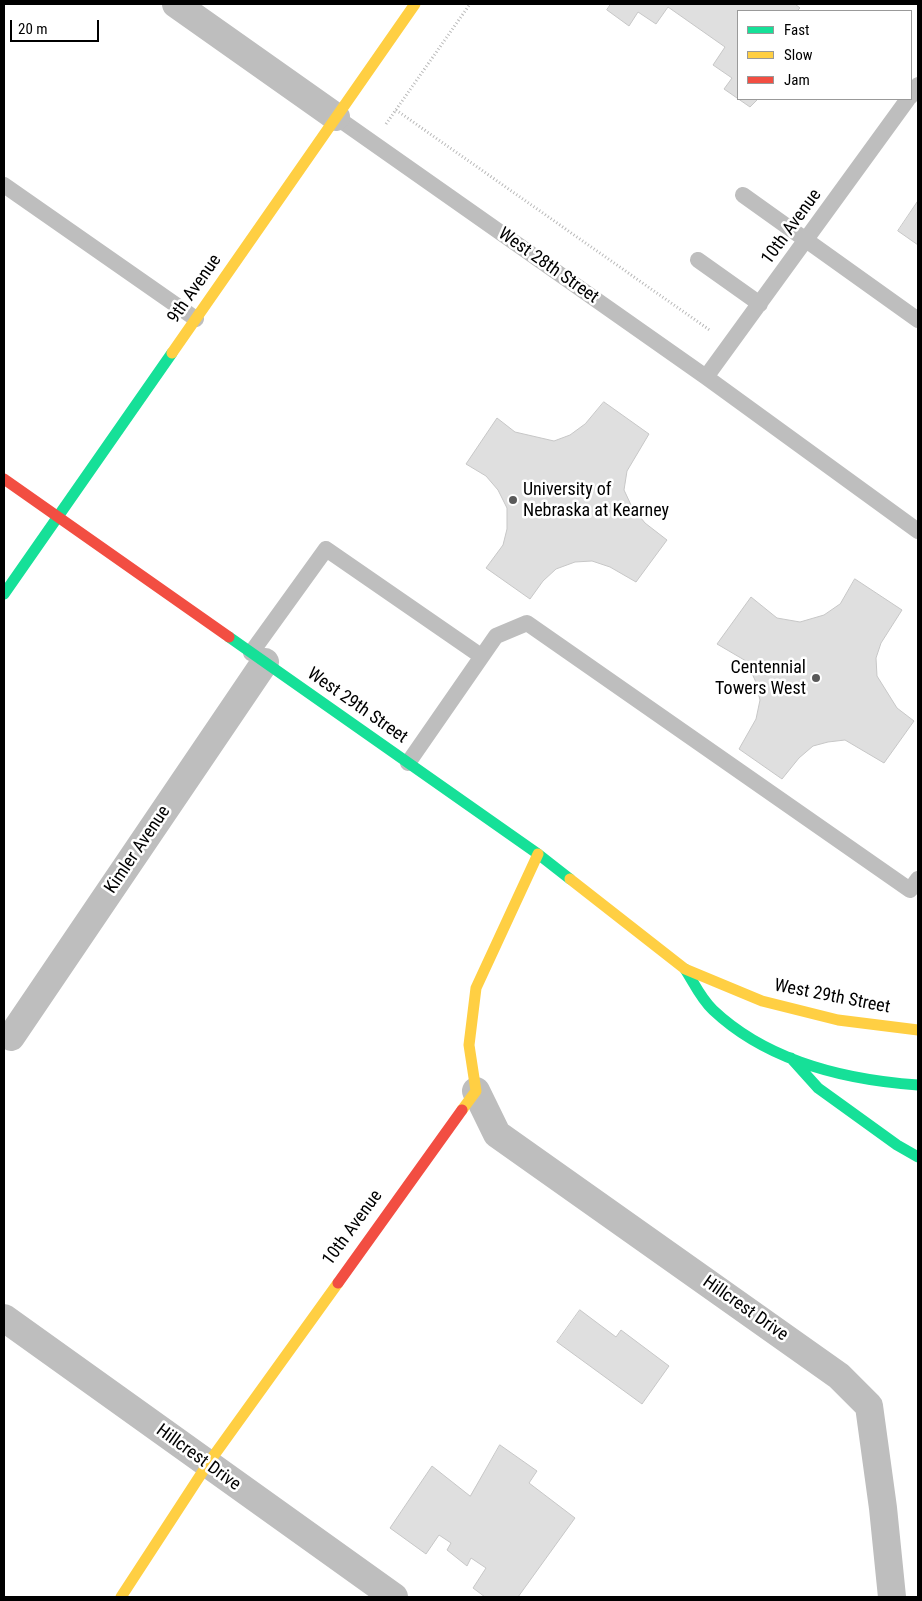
<!DOCTYPE html>
<style>
body{margin:0}
#map{position:relative;width:922px;height:1601px;overflow:hidden;background:#fff;font-family:"Roboto Condensed",sans-serif}
canvas{display:block}
.frame{position:absolute;inset:0;border:5px solid #000;pointer-events:none}
.legend{position:absolute;left:737px;top:10px;width:175px;height:90px;box-sizing:border-box;background:#fff;border:1px solid #999;margin:0;padding:6px 9px;list-style:none;font-size:15px;color:#000}
.legend li{display:flex;align-items:center;gap:10px;height:25px}
.legend b{width:25px;border:1px solid #999}
.scale{position:absolute;left:10px;top:20px;width:89px;height:22px;box-sizing:border-box;border:2px solid #000;border-top:0;padding-left:6px;font-size:15px;line-height:18px;white-space:nowrap;color:#000;-webkit-text-stroke:4px #fff;paint-order:stroke}
</style>
<div id="map">
<canvas width="922" height="1601"></canvas>
<div class="frame"></div>
<ul class="legend">
<li><b style="height:6px;background:#16e098"></b>Fast</li>
<li><b style="height:6px;background:#ffcf43"></b>Slow</li>
<li><b style="height:6px;background:#f24e42"></b>Jam</li>
</ul>
<div class="scale">20 m</div>
</div>
<script>
const g = document.querySelector('canvas').getContext('2d');
g.lineJoin = 'round';
function fillPath(path, color) { g.fillStyle = color; g.fill(path, 'evenodd'); }
function stroke(path, color, width, dash) { g.strokeStyle = color; g.lineWidth = width; g.lineCap = dash ? 'butt' : 'round'; g.setLineDash(dash || []); g.stroke(path); }
function drawText(font, color, halo, rows, align = 'center') {
  g.font = font + ' "Roboto Condensed",sans-serif'; g.lineWidth = 5; g.setLineDash([]); g.textBaseline = 'middle'; g.strokeStyle = halo; g.fillStyle = color; for (const [text, x, y, turn = 0] of rows) {
    g.save(); g.translate(x, y); g.rotate((+turn || 0) * Math.PI / 180); g.textAlign = isNaN(turn) ? turn : align; if (halo) g.strokeText(text, 0, 0); g.fillText(text, 0, 0); g.restore();
  }
}
const building = new Path2D(`
 M611 4H795L800 8 797 11H738V99H758L750 107 724 89 732 78 713 65 725 47 668 7 656 24 638 12 629 26 607 10Z
 M918 201V245L898 231Z
 M604 402 649 434 627 471 624 490 632 507 645 523 667 540 636 582 610 567 592 561 575 562 556 569 543 581 530 599 486 568 503 545 507 529V508L498 490 486 476 466 464 497 418 515 432 554 441 570 435 585 424Z
 M855 579 902 610 881 643 876 658 877 676 897 708 914 721 884 763 845 740 828 742 813 746 799 758 782 779 739 749 756 719 760 700 755 680 746 661 717 644 751 597 777 618 800 622 824 615 840 604Z
 M580 1310 616 1337 621 1330 669 1366 642 1404 557 1342Z
 M500 1445 537 1471 529 1483 575 1518 518 1597H485L473 1588 486 1568 471 1558 467 1566 447 1550 451 1543 439 1535 426 1554 390 1528 432 1466 470 1496Z`);
fillPath(building, '#dfdfdf');
stroke(building, '#c7c7c7', 1);
stroke(new Path2D(`
 M396 110 711 331
 M386 124 470 4`), '#b9b9b9', 3, [1, 2.5]);
stroke(new Path2D(`
 M911 96 918 85
 M336 117 706 377 918 531
 M4 185 196 319
 M743 195 918 320
 M698 260 760 304
 M706 377 908 99
 M251 653 326 549 481 656
 M408 763 496 636 527 623 910 890 918 879`), '#bebebe', 16);
stroke(new Path2D(`
 M176 4 336 117
 M11 1037 265 662
 M476 1091 497 1134 839 1376 869 1406 883 1508 892 1597
 M4 1318 394 1597`), '#bebebe', 28);
stroke(new Path2D(`
 M4 594 172 353
 M229 637 538 854 570 879
 M685 969C694 983 701 999 713 1010 767 1061 846 1080 918 1085
 M791 1058 818 1088 897 1145 918 1157`), '#16e098', 11);
stroke(new Path2D(`
 M172 353 415 4
 M570 879 685 969 762 1001 838 1020 918 1030
 M462 1110 476 1091 469 1045 476 988 538 854
 M121 1597 207 1465 338 1283`), '#ffcf43', 11);
stroke(new Path2D(`
 M4 479 229 637
 M338 1283 462 1110`), '#f24e42', 11);
for (const [x, y, r, color] of [
 [513,500,5,"#595959"],
 [816,678,5,"#595959"]
]) { const dot = new Path2D(); dot.arc(x, y, r, 0, 2 * Math.PI); g.fillStyle = color; g.fill(dot); stroke(dot, '#fff', 2); }
drawText('18px', '#000', '#fff', [
 ["10th Avenue",792,227,-54],
 ["West 28th Street",548,266,35],
 ["9th Avenue",195,289,-55],
 ["West 29th Street",357,706,35],
 ["Kimler Avenue",138,850,-56],
 ["West 29th Street",832,997,11],
 ["10th Avenue",353,1228,-54],
 ["Hillcrest Drive",745,1309,35],
 ["Hillcrest Drive",198,1458,36]
]);
drawText('18px', '#000', '#fff', [
 ["University of",523,490],
 ["Nebraska at Kearney",523,511],
 ["Centennial",806,668,"right"],
 ["Towers West",806,689,"right"]
], 'left');
</script>
